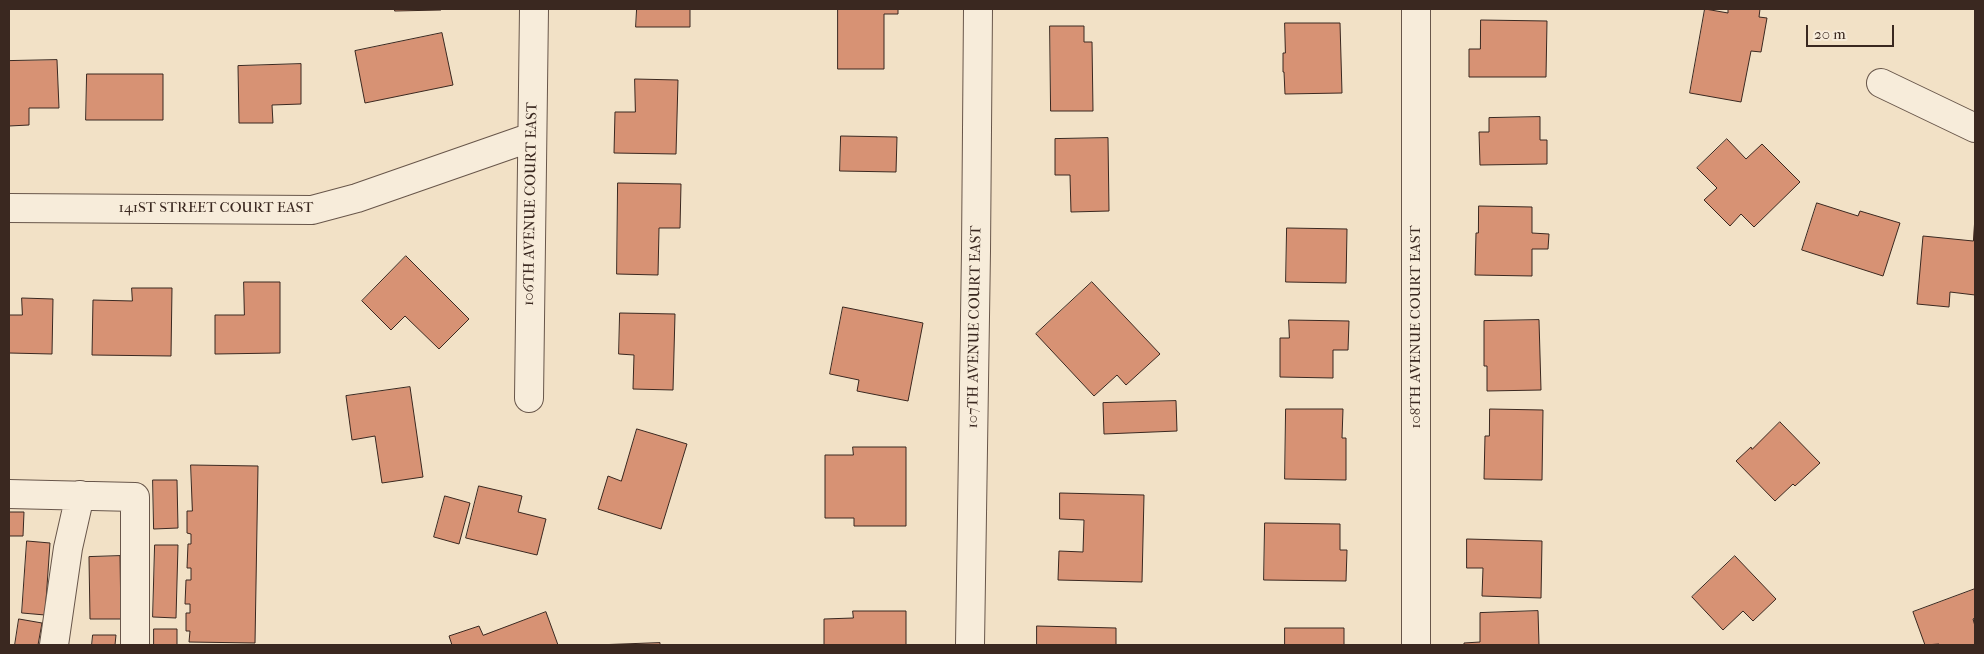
<!DOCTYPE html>
<style>
body{margin:0}
#map{position:relative;width:1984px;height:654px;overflow:hidden;background:#f2e1c6;font-family:"IM FELL French Canon",serif}
canvas{display:block}
.frame{position:absolute;inset:0;border:10px solid #3a2820;pointer-events:none}
.scale{position:absolute;left:1806px;top:25px;width:88px;height:22px;box-sizing:border-box;border:2px solid #3a2820;border-top:0;padding-left:6px;font-size:15px;line-height:18px;white-space:nowrap;color:#3a2820;-webkit-text-stroke:4px #f7ecda;paint-order:stroke}
</style>
<div id="map">
<canvas width="1984" height="654"></canvas>
<div class="frame"></div>
<div class="scale">20 m</div>
</div>
<script>
const g = document.querySelector('canvas').getContext('2d');
g.lineJoin = 'round';
function fillPath(path, color) { g.fillStyle = color; g.fill(path, 'evenodd'); }
function stroke(path, color, width, dash) { g.strokeStyle = color; g.lineWidth = width; g.lineCap = dash ? 'butt' : 'round'; g.setLineDash(dash || []); g.stroke(path); }
function drawText(font, color, halo, rows, align = 'center') {
  g.font = font + ' "IM FELL French Canon",serif'; g.lineWidth = 5; g.setLineDash([]); g.textBaseline = 'middle'; g.strokeStyle = halo; g.fillStyle = color; for (const [text, x, y, turn = 0] of rows) {
    g.save(); g.translate(x, y); g.rotate((+turn || 0) * Math.PI / 180); g.textAlign = isNaN(turn) ? turn : align; if (halo) g.strokeText(text, 0, 0); g.fillText(text, 0, 0); g.restore();
  }
}
const building = new Path2D(`
 M395 9H441V10L395 11Z
 M637 9H690V27H636Z
 M838 9H898V14H884V69H838Z
 M1705 9 1728 13V9H1760L1759 17 1767 18 1761 52 1751 51 1741 102 1690 93Z
 M1481 20 1547 21 1546 77H1469V49H1480Z
 M1285 23H1340L1342 93 1285 94 1284 72H1283V53H1285Z
 M1050 26H1084V42H1092L1093 111H1051Z
 M442 33 453 85 365 103 355 51Z
 M57 60 59 108H29V125L9 126V61Z
 M301 64V104L272 105 273 123H239L238 66Z
 M87 74H163V120H86Z
 M635 79 678 80 676 154 614 153 615 112H635Z
 M1540 117V140H1547V164L1480 165 1479 132H1489V118Z
 M841 136 897 137 896 172 840 171Z
 M1108 138 1109 211 1071 212 1070 175H1055V139Z
 M1727 139 1746 159 1762 144 1800 182 1754 227 1741 214 1730 226 1704 200 1717 188 1697 168Z
 M618 183 681 184 680 228H659L658 275 617 274Z
 M1817 203 1858 216 1860 211 1900 223 1883 276 1802 250Z
 M1479 206 1532 207V233L1549 234 1548 249H1532V276L1475 275 1476 233H1478Z
 M1975 217V295L1950 292 1949 307 1917 304 1923 236 1973 241Z
 M1287 228 1347 229 1346 283 1286 282Z
 M406 256 469 319 439 349 405 316 391 330 362 301Z
 M244 282H280V353L215 354V315H244Z
 M1092 282 1160 354 1126 385 1117 375 1094 396 1036 334Z
 M132 288H172L171 356 92 355 93 300 132 301Z
 M22 298 53 299 52 354 9 353V315H22Z
 M843 307 923 323 908 401 857 391 859 380 830 374Z
 M620 313 675 314 673 390 633 389 634 355 619 354Z
 M1289 320 1349 321 1348 350H1333V378L1280 377V338H1289Z
 M1539 320 1541 390 1487 391V366H1484V321Z
 M410 387 423 477 382 483 375 436 352 440 346 396Z
 M1176 401 1177 431 1104 434 1103 403Z
 M1286 409H1343L1342 438H1346V480L1285 479Z
 M1490 409 1543 410 1542 480 1484 479 1485 436H1489Z
 M1780 422 1820 463 1795 486 1793 484 1775 501 1736 461 1751 447 1752 449Z
 M637 429 687 444 661 529 598 509 608 476 621 481Z
 M853 447H906V526H854V518H825V455H853Z
 M191 465 258 466 255 643 189 642 190 631H186V613H190V604H185L186 580H191V568H187L188 544H191V534L187 533V511H192Z
 M153 480H177L178 528 154 529Z
 M479 486 522 496 518 512 546 519 537 555 466 538Z
 M1060 493 1144 495 1142 582 1058 580 1059 551 1083 552 1084 520 1060 519Z
 M445 496 470 503 459 544 434 537Z
 M9 512H24L23 536H9Z
 M1265 523 1340 524V550H1347L1346 581 1264 580Z
 M1467 539 1542 541 1541 598 1482 596 1483 568H1467Z
 M27 541 50 543 45 615 22 613Z
 M155 545H178L176 618 153 617Z
 M120 556 121 619H90L89 557Z
 M1735 556 1776 599 1753 621 1743 611 1723 630 1692 597Z
 M1975 589V618L1973 619 1975 626V645H1939V644L1925 645 1913 612Z
 M853 611H906V645H824V619L853 618Z
 M1538 611 1539 645H1464V643L1480 642V613Z
 M546 612 558 645H452L449 636 479 626 483 635Z
 M19 619 42 623 38 645H15Z
 M1037 626 1116 628V645H1037Z
 M1285 628H1344V645H1285Z
 M154 629H177V645H154Z
 M93 635H116L115 645H92Z
 M660 643V645H596Z`);
fillPath(building, '#d79274');
stroke(building, '#3a2820', 1);
const minor = new Path2D(`
 M1881 83 1975 128
 M9 208 312 210 357 198 532 137
 M529 398 534 9
 M9 494 135 497V645
 M54 645 68 548 80 495
 M970 645 976 251 978 9
 M1416 645V9`);
stroke(minor, '#68564a', 30);
stroke(minor, '#f7ecda', 28);
drawText('15px', '#3a2820', '#f7ecda', [
 ["106TH AVENUE COURT EAST",531,204,-89],
 ["141ST STREET COURT EAST",216,208],
 ["107TH AVENUE COURT EAST",975,327,-89],
 ["108TH AVENUE COURT EAST",1416,327,-90]
]);
</script>
